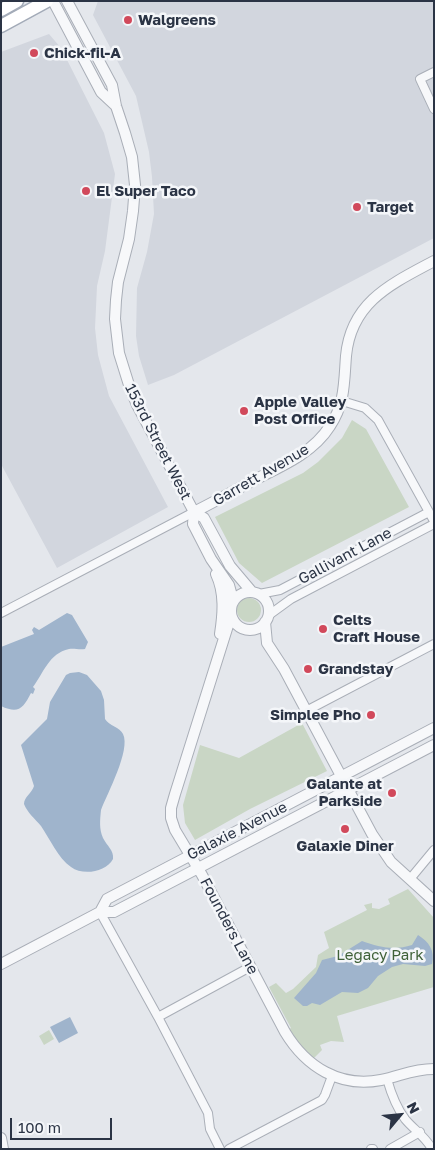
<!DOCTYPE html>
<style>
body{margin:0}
#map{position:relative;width:435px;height:1150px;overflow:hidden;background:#e4e7ec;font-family:"Golos Text",sans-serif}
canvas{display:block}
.frame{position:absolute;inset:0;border:2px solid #2b3445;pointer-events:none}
.north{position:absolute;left:375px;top:1090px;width:50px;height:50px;-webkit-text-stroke:4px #f4f6f9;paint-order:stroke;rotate:62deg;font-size:14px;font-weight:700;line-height:20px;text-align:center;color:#2b3445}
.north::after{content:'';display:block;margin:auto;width:18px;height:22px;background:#2b3445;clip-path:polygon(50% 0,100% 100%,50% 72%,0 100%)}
.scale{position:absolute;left:10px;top:1118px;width:102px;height:22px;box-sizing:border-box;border:2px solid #2b3445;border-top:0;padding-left:6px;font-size:15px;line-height:18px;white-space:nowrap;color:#2b3445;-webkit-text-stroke:4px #f4f6f9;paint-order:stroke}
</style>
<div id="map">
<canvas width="435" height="1150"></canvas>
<div class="frame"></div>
<div class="north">N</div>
<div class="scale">100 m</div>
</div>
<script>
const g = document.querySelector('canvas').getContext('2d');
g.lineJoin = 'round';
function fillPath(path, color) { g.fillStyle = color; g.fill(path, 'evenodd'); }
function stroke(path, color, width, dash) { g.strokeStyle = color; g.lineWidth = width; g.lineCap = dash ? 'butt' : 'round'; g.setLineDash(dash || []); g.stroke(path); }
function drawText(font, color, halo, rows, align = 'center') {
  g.font = font + ' "Golos Text",sans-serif'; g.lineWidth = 5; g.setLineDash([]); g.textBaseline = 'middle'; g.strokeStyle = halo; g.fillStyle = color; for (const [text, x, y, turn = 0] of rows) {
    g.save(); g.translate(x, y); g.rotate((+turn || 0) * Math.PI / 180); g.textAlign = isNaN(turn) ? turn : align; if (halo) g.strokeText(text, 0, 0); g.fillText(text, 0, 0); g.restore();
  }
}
fillPath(new Path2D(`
 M98 1H434V238L174 375 148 385 139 356 136 336 137 288 147 252 154 214 152 177 149 152 136 96 93 15Z
 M49 34 61 48 104 133 115 174 105 251 97 286 95 328 98 355 109 396 168 507 57 568 1 464V52Z`), '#d2d6de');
fillPath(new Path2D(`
 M352 420 366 429 409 507 262 583 239 563 215 517 303 473 318 462 342 438Z
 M237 610a12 12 0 1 1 24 0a12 12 0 1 1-24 0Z
 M302 723 327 771 250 809 195 840 185 823 183 805 200 745 239 758Z
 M408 889 434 918V987L337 1016 344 1042 331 1041 320 1045 322 1050 313 1059 298 1044 289 1029 291 1028 269 987 276 983 286 993 293 989 316 967 318 955 329 948 324 932 367 910 364 905 372 903V908L379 909 390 904 388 899Z
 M49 1030 54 1039 44 1045 39 1036Z`), '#c9d6c5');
fillPath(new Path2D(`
 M67 613 72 615 88 642 85 649C79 650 74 648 69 649 49 653 43 674 33 687L35 689 33 694 31 693C23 709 18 714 1 706V647L34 634 32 630 34 627 39 630Z
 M79 672 87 675 101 691 104 700 105 719C109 726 120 727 123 734 131 750 107 794 101 810 100 820 99 829 103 838 107 846 114 850 113 859 106 872 83 876 71 867 58 858 50 839 41 826 35 819 27 812 24 804 24 797 32 793 34 786L21 745 47 719 50 702 66 675 70 673Z
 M418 935C429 942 435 950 432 964L425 966 403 964 392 967 378 976 368 988 358 993 342 992 320 1005 312 1003 307 1006H303L294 998 316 973 322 960 338 956 362 941C379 947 394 951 412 945Z
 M70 1017 78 1033 59 1043 50 1027Z`), '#9fb4cc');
const minor = new Path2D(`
 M434 72 420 79 434 109
 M342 401 365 408 378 420 434 521
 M259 594 280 590 429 512
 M1 613 194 512
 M269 615 291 599 434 524
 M306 711 434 644
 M410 879 434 850
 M100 912 158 1017 250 967
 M158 1017 208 1113 210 1129 220 1149
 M387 1079C391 1093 396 1107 405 1119 414 1130 425 1136 432 1149
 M229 1149 322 1100 325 1095 332 1076
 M371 1149H373
 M390 1149 420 1132`);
const tertiary = new Path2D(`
 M53 1 101 92 116 106
 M67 1 112 85 116 106 125 133 132 157 135 185 133 211 129 239 118 282 116 300 115 319 119 353 129 385 137 405 194 512 204 518 230 566 252 592
 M194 512C214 502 234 491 254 480 282 466 313 453 330 426 345 404 344 382 346 356 351 302 391 284 434 261
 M194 512 193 524 211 559 229 585 232 596 231 606
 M216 574C225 593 223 614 220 634
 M231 611a19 19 0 1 1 38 0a19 19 0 1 1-38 0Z
 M231 616 175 794 171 808V818L175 830 202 875 285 1032C306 1067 340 1088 381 1080 401 1076 412 1069 434 1069
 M265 622 267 643 284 669 372 834 391 862 434 901
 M100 912 107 899 434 728
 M1 964 100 912H114L434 745
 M1 1138 3 1149`);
const primary = new Path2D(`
 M1 10 17 1
 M1 26 47 1`);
stroke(minor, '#a9aeb7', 10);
stroke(tertiary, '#a9aeb7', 12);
stroke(primary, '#a3abb8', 15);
stroke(minor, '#f7f8fa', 8);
stroke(tertiary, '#f7f8fa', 10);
stroke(primary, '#fff', 12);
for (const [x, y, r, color] of [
 [128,20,5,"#d1495b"],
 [34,53,5,"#d1495b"],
 [86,191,5,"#d1495b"],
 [357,207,5,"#d1495b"],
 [244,411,5,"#d1495b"],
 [323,629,5,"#d1495b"],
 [308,669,5,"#d1495b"],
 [371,715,5,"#d1495b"],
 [392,793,5,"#d1495b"],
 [345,829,5,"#d1495b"]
]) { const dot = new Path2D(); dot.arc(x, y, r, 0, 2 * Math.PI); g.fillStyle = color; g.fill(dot); stroke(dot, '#f4f6f9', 2); }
drawText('bold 15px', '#2b3445', '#f4f6f9', [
 ["Walgreens",138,20],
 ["Chick-fil-A",44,53],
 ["El Super Taco",96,191],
 ["Target",367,207],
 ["Apple Valley",254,402],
 ["Post Office",254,419],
 ["Celts",333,620],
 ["Craft House",333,637],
 ["Grandstay",318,669],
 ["Simplee Pho",361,715,"right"],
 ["Galante at",382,784,"right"],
 ["Parkside",382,801,"right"],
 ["Galaxie Diner",345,846,"center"]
], 'left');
drawText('15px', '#2b3445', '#f4f6f9', [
 ["153rd Street West",158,442,63],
 ["Garrett Avenue",261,475,-30],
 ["Gallivant Lane",345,556,-28],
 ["Galaxie Avenue",237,831,-27],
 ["Founders Lane",229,926,62]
]);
drawText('15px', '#3f6138', '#f4f6f9', [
 ["Legacy Park",380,955]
]);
</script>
